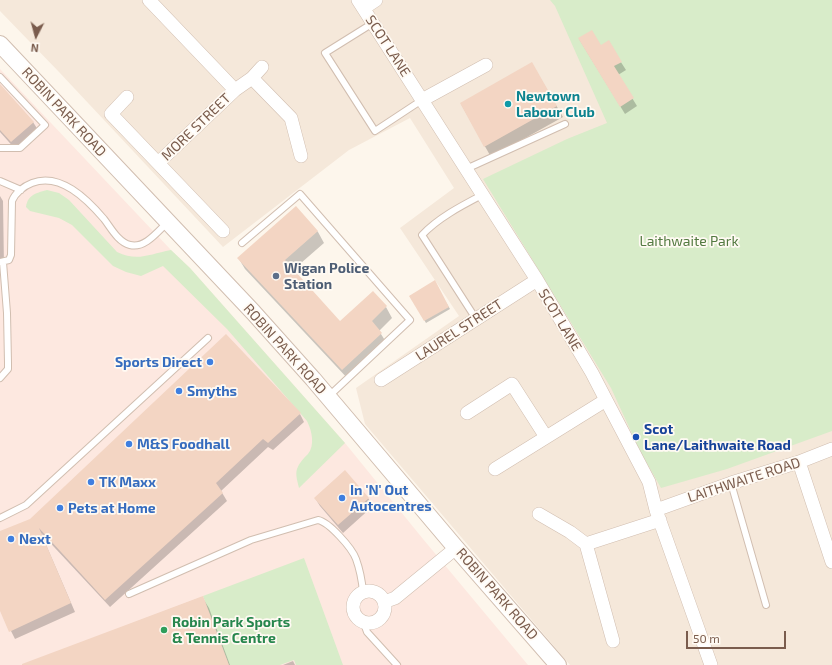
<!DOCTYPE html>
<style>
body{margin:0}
#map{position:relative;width:832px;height:665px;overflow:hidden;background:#fdf6ec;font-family:"Exo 2",sans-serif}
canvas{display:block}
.north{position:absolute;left:16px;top:16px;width:40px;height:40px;-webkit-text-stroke:3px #fffaf3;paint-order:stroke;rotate:186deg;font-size:11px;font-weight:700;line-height:16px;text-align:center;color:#7a5c4d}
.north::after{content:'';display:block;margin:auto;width:14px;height:18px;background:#7a5c4d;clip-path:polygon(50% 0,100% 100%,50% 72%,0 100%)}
.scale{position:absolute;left:686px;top:631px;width:100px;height:18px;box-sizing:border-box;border:2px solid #7a5c4d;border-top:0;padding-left:5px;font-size:12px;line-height:14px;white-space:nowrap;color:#7a5c4d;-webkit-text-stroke:3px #fffaf3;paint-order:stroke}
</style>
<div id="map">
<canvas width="832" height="665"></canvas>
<div class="north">N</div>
<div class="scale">50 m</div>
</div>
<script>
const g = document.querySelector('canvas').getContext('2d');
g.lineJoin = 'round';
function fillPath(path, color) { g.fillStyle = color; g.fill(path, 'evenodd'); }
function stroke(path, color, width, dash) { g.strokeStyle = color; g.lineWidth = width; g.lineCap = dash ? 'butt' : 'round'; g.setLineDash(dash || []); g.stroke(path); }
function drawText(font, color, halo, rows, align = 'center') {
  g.font = font + ' "Exo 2",sans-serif'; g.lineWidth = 3.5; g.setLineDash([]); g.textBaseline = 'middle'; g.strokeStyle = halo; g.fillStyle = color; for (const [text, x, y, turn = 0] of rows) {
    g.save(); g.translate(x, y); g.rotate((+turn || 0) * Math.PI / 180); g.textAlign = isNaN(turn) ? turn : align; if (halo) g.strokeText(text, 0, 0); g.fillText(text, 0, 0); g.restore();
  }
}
fillPath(new Path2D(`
 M0 0H832V665H570L365 424 356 388 459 316 400 228 454 188 410 118 349 150 223 247 59 72 0 11Z`), '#f5e8da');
fillPath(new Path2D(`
 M0 69 171 250 190 268 345 443 423 539 528 665H0Z`), '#fde8e0');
fillPath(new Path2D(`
 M550 0H832V431L727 469 661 488 640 451 611 388 483 179 567 139 607 123 555 6Z
 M47 190 59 193 69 200 117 252C138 262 149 254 171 250L190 268 345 443 299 488C298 483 295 475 297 469 299 463 303 459 308 454 315 445 312 431 307 421L227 329 163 266 141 276 126 272 113 266 72 225 59 218 30 211 26 207C28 194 37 193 47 190Z
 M304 558 343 665H296L294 660 280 665H229L203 596Z`), '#d8ecc9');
fillPath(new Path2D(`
 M579 39 601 46 608 42 626 70 618 75 637 106 625 114Z
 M532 64 563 117 491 157 461 104Z
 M0 85 33 122 38 130 16 150 0 132Z
 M0 196 3 201 4 267 0 270V273Z
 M296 207 318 232 324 243 293 270 340 322 386 307 392 318 379 331 388 345 349 380 245 269 239 259Z
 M434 282 450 309 426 323 410 296Z
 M300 414 304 422 273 450 268 447 221 491 227 501 110 607 41 533 75 612 15 639 0 609V532Z
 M315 498H368L373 506 343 533 320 506Z
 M202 597 209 608 230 665H22Z
 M293 661 295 665H283Z`), '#0003');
fillPath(new Path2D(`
 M592 30 601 45 609 40 622 62 614 66 634 98 620 107 578 38Z
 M532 62 557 106 484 147 460 103Z
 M0 84 34 122 11 142 0 130Z
 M296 206 318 231 285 260 340 321 373 291 387 306 372 321 382 333 342 370 237 258Z
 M435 280 449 307 424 321 409 296Z
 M226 334 301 413 268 443 263 439 216 483 223 493 105 600 39 528 71 603 9 632 0 611V531L30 519Z
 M345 470 369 498 338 525 314 498Z
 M203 596 229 665H22V664Z`), '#f3d5c3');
const service = new Path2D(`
 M373 23 325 53 375 131 422 100
 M0 77 45 125 20 148H0
 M466 169 565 124
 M0 181 21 190
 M242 243 300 194 410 320 329 396
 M0 262 9 260 11 255 12 201C15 193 24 186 32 183 60 172 87 199 104 219 111 228 118 242 130 245 145 249 158 231 168 222
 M476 319 422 235C438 218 461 206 482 195
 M0 378 8 369V363L7 313 3 262
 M731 483 766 605
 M0 518 26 505 208 338
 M129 594 251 540 318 520C329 522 352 548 356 559 360 570 362 581 363 592
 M363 621 367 632 397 665`);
const minor = new Path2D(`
 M149 0 235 90
 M358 0 537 280 592 373 606 400 649 482 656 510 711 665
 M364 8 376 0
 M252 78 291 118 301 156
 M127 97 111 114 223 231
 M422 100 486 65
 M158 163 235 90 252 78 262 67
 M381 380 537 280
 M467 413 512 384 546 437
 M799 462 832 562
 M495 469 606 400
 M656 510 731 483 799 462 832 449
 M539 514 570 532 586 544
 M353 607a16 16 0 1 1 32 0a16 16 0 1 1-32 0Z
 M384 602 395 598 456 548
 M613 641 586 544 660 520`);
const tertiary = new Path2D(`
 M0 44 253 312 313 379 456 548 558 665`);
stroke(service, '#d1beb0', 8);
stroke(minor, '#d1beb0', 14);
stroke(tertiary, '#d1beb0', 18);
stroke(service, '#fff', 6);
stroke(minor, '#fff', 13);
stroke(tertiary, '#fff', 16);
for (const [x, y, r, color] of [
 [508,104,4,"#0f9aa8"],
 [276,276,4,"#5c6f8a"],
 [210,362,4,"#3f7fe0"],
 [179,391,4,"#3f7fe0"],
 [636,437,4,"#1a4fb4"],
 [129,444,4,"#3f7fe0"],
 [91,482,4,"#3f7fe0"],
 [342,498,4,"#3f7fe0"],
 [60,508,4,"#3f7fe0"],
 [11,539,4,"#3f7fe0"],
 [164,630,4,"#2e9e5b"]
]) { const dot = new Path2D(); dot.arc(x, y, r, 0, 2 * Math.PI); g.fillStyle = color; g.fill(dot); stroke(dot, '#fffaf3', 1.5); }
drawText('14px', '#7a5c4d', '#fffaf3', [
 ["SCOT LANE",388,46,57],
 ["ROBIN PARK ROAD",64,112,47],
 ["MORE STREET",196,127,-44],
 ["SCOT LANE",560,320,59],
 ["LAUREL STREET",459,330,-33],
 ["ROBIN PARK ROAD",285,349,48],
 ["LAITHWAITE ROAD",744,480,-18],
 ["ROBIN PARK ROAD",497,594,49]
]);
drawText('bold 14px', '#0d838f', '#fffaf3', [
 ["Newtown",516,96],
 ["Labour Club",516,112]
], 'left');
drawText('14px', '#537a41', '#fffaf3', [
 ["Laithwaite Park",689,241]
]);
drawText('bold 14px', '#4e5e75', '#fffaf3', [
 ["Wigan Police",284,268],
 ["Station",284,284]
], 'left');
drawText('bold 14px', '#366cbe', '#fffaf3', [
 ["Sports Direct",202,362,"right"],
 ["Smyths",187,391],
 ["M&S Foodhall",137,444],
 ["TK Maxx",99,482],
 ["In 'N' Out",350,490],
 ["Autocentres",350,506],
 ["Pets at Home",68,508],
 ["Next",19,539]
], 'left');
drawText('bold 14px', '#164399', '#fffaf3', [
 ["Scot",644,429],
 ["Lane/Laithwaite Road",644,445]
], 'left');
drawText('bold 14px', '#27864d', '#fffaf3', [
 ["Robin Park Sports",172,622],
 ["& Tennis Centre",172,638]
], 'left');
</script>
